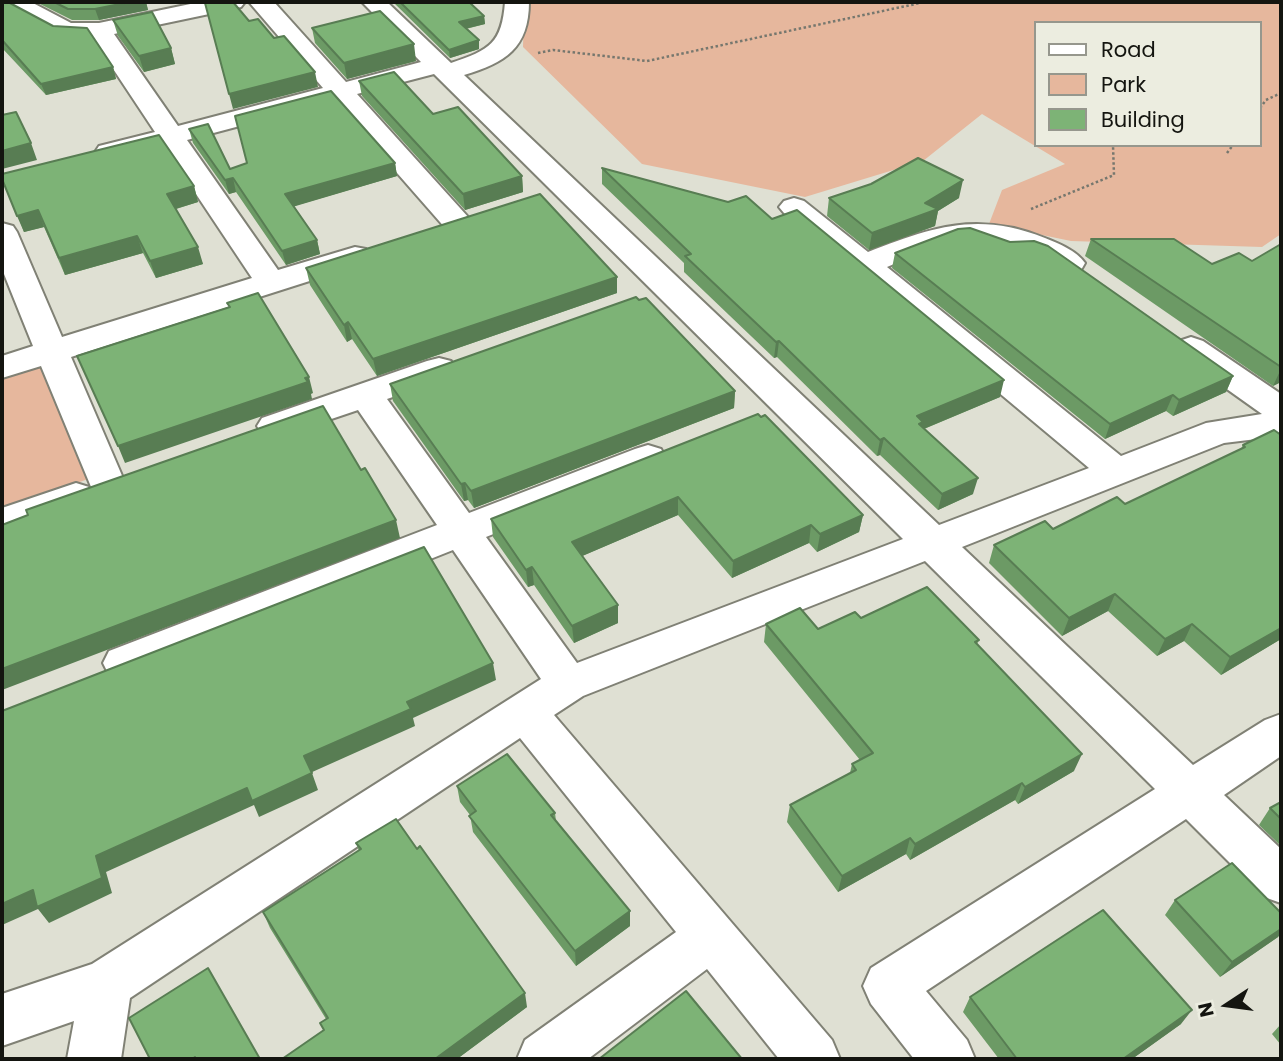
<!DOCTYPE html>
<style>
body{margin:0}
#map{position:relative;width:1283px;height:1061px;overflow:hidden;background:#dfe0d3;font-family:Poppins,sans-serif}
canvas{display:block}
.frame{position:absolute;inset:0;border:4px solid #141510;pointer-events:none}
.legend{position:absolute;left:1034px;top:21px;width:228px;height:126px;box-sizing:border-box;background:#ecede0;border:2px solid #96978d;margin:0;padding:9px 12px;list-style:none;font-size:21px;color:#141510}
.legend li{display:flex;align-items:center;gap:14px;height:35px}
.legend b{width:35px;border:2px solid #96978d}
.north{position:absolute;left:1192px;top:970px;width:70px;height:70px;-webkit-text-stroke:5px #ecede0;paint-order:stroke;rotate:257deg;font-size:19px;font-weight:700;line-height:28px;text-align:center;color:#141510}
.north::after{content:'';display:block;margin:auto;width:24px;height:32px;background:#141510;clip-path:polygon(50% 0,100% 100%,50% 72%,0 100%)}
</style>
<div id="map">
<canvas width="1283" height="1061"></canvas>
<div class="frame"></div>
<ul class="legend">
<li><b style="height:9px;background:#fff"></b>Road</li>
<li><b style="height:19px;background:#e6b79d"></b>Park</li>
<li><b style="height:19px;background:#7db376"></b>Building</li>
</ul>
<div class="north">N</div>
</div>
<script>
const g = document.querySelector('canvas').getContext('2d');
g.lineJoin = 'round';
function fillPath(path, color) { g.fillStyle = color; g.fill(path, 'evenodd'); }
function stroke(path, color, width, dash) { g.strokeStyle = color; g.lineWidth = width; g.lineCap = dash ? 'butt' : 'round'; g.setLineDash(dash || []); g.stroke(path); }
fillPath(new Path2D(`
 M524 2H1281V234L1262 247 1071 241 989 224 1002 190 1065 164 982 114 923 161 805 197 642 164 523 47ZM1036 23H1260V145H1036Z
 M42 367 88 479 2 510V379Z`), '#e6b79d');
const minor = new Path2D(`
 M2 2H31L71 23H99L200 2H245L241 7 233 9 114 34 178 126 323 88 249 2H274L346 82 421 62 362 2H387L451 63C490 50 502 43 505 2H529C529 48 505 63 464 75L939 525 1089 468 784 213 779 207 784 201 794 198 804 201 868 252C932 227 978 211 1045 238 1059 244 1076 250 1085 263L1081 270 1070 272C1053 268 1038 256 1021 250 970 230 934 247 887 267L1121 456 1206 423 1262 414 1179 355 1174 348 1179 341 1191 337 1203 341 1281 394V436L1224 443 962 547 1193 765 1265 720 1281 714V756L1224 795 1281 849V903L1264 897 1186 819 926 991 967 1040 975 1059H914L871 1004 863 986 871 968 1155 789 925 561 583 696 554 715 832 1040 840 1059H779L707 969 588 1059H517L525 1040 676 932 520 738 130 998 121 1059H67L74 1021 2 1046V994L92 964 541 679 453 550 139 675 124 680 109 675 103 663 109 651 437 525 358 410 275 438 262 434 257 426 262 418 427 361 439 358 451 361 456 369 451 377 387 399 469 513 635 449 648 445 661 449 666 458 661 467 486 537 577 663 903 539 434 74 357 94 469 218 473 224 469 230 458 233 447 230 334 101 187 140 278 270 355 247 366 249 370 256 366 263 71 357 126 485 120 494 107 498 94 494 41 366 2 378V356L33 346 2 269V223L13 226 17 232 62 337 252 278 164 146 109 160 99 158 95 152 99 146 155 132 92 37 58 35 6 7Z
 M76 483 89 487 95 496 89 505 2 536V508Z`);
stroke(minor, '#808175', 4);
stroke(new Path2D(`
 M538 53 553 50 647 61 925 2
 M1260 108 1266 100 1281 93
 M1227 153 1233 145
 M1031 209 1114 175 1113 145`), '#76776e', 2.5, [2.5, 2.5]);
fillPath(minor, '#fff');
fillPath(new Path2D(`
 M2 2 113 67 116 79 46 95 2 48Z
 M36 2H146L148 10 99 20H72Z
 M393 2H469L484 16 485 24 466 29 479 40V49L450 58Z
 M113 20 171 48 175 64 144 72 118 36Z
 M312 28 416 61 347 79 315 43Z
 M359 81 433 114 522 176 523 192 465 210 362 96Z
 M189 129 230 169 395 163 397 176 294 206 317 240 320 254 286 265 236 192 229 194 193 143Z
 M602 168 772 219 1000 397 924 429 973 494 938 510 880 455 877 456 777 357 774 358 684 272V263L602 184Z
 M2 174 194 186 198 202 176 209 203 264 156 278 143 253 65 275 44 227 24 232Z
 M829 198H959L938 211 935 226 869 250 827 216Z
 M1091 239 1212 264 1252 261 1281 244V382L1273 386 1085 256Z
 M895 253 1233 376 1226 392 1173 416 1166 411 1105 439 892 268Z
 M306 268 617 277V293L377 376 352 339 347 342 310 285Z
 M390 384 735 391 734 408 474 508 468 500 464 501 393 401Z
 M758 414 863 515 859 532 817 552 809 543 732 578 678 515 582 556 618 623 574 643 534 585 528 587 493 537 491 519Z
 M1274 430 1281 639 1221 675 1184 641 1157 656 1108 611 1062 636 989 563 994 545 1053 529 1125 504 1241 449 1243 445Z
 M861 618 979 640 977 644 1074 771 1018 804 1015 800 910 860 906 854 838 892 787 822 790 805 850 773 852 764 860 760 764 642 766 624 818 629Z
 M457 786 555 813 556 821 630 926 576 966 473 832 470 815 460 802Z
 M1281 802V846L1259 825 1270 808Z
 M356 843 527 1007 457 1059H282L324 1031 320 1023 326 1019 270 928 263 912 359 851Z
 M1175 900 1278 937 1220 977 1165 915Z
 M970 997 1181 1024 1132 1059H999L963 1012Z
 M1281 1024V1045L1272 1034Z`), '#6c9a65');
fillPath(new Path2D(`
 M130 2H146L148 10 99 20 95 9Z
 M484 16 485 24 460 30 459 22Z
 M479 40V49L450 58 449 50Z
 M414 44 416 61 347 79 344 63Z
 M171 48 175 64 144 72 139 56Z
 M113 67 116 79 46 95 41 84Z
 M315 72 318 87 233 109 229 94Z
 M31 143 37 160 2 169V151Z
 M395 163 397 176 289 208 285 194Z
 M522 176 523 192 465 210 463 194Z
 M233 178 236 192 229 194 225 180Z
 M963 180 959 198 938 211 935 226 869 250 872 233Z
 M194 186 198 202 172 210 167 194Z
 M38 210 44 227 24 232 17 216Z
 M137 236 143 253 65 275 59 258Z
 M317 240 320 254 286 265 282 251Z
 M198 247 203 264 156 278 150 261Z
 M617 277V293L377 376 373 359Z
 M348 322 352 339 347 342 344 325Z
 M779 341 777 357 774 358 776 342Z
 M1281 369V382L1273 386Z
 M1233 376 1226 392 1173 416 1179 400Z
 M309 377 313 393 311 394 312 399 125 463 118 446Z
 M1004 380 1000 397 921 430 920 438 917 416Z
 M735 391 734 408 474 508 471 491Z
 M1173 395 1166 411 1105 439 1110 424Z
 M884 438 880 455 877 456 880 440Z
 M978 478 973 494 938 510 942 494Z
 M465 483 468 500 464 501 461 484Z
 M678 497V515L573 560 572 542Z
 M863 515 859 532 817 552 820 534Z
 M396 520 400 538 2 690V669Z
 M811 525 809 543 732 578 733 561Z
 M532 567 534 585 528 587 526 570Z
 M1115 594 1108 611 1062 636 1069 618Z
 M618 605V623L574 643 572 626Z
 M1192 624 1184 641 1157 656 1165 639Z
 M1281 628V639L1221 675 1230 657Z
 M493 663 496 680 413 718 415 726 310 773 304 756 407 702Z
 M1082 754 1074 771 1018 804 1025 787Z
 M312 773 318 790 259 817 254 805 106 872 112 893 49 923 38 909 2 925V904L33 890 96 856 247 788Z
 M1022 783 1015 800 910 860 915 844Z
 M910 838 906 854 838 892 842 876Z
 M630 911V926L576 966 575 951Z
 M1281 929V934L1278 937 1220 977 1232 962Z
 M525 993 527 1007 457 1059H435Z
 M1192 1010 1181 1024 1132 1059H1123Z`), '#587d53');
const building = new Path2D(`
 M2 2H8L53 26 87 28 113 67 41 84 2 40Z
 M54 2H130L95 9H68Z
 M211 2H233L249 21 258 19 274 38 284 36 315 72 229 94 205 3Z
 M400 2H469L484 16 459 22 479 40 449 50Z
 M380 11 414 44 344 63 312 28Z
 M152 12 171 48 139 56 113 20Z
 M394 72 433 114 458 107 522 176 463 194 359 81Z
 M331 91 395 163 285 194 317 240 282 251 233 178 225 180 189 129 208 124 230 169 247 163 235 116Z
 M16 112 31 143 2 151V115Z
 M159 135 194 186 167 194 198 247 150 261 137 236 59 258 38 210 17 216 2 179V174Z
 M918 158 963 180 925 203 938 209 872 233 829 198 871 184Z
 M602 168 728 202 746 196 772 219 797 210 1004 380 917 416 923 422 919 424 978 478 942 494 884 438 880 440 779 341 776 342 685 256 691 254Z
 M540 194 617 277 373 359 348 322 344 325 306 268Z
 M970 228 1010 242 1034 241 1048 246 1233 376 1179 400 1173 395 1110 424 895 253 958 229Z
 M1091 239H1174L1212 264 1239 253 1252 261 1281 244V367Z
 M258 293 309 377 305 378 308 382 118 446 77 356 230 307 227 303Z
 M636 297 639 300 646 298 735 391 471 491 465 483 461 484 390 384Z
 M323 406 361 470 365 468 396 520 2 669V525L28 515 26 510Z
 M758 414 761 417 765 415 863 515 820 534 811 525 733 561 678 497 572 542 618 605 572 626 532 567 526 570 491 519Z
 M1274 430 1281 435V628L1230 657 1192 624 1165 639 1115 594 1069 618 994 545 1045 521 1053 529 1117 497 1125 504 1245 447 1243 445Z
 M424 547 493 663 407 702 411 709 304 756 312 773 252 801 247 788 96 856 102 878 37 907 33 890 2 904V711Z
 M927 587 979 640 975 642 1082 754 1025 787 1022 783 915 844 910 838 842 876 790 805 856 770 852 764 873 753 766 624 800 608 818 629 855 612 861 618Z
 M507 754 555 813 551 815 630 911 575 951 469 816 476 811 457 786Z
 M1281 802V819L1270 808Z
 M396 819 417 849 420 846 525 993 435 1059H282L324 1030 320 1023 328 1018 263 912 361 849 356 843Z
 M1232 863 1281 913V929L1232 962 1175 900Z
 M1103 910 1192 1010 1123 1059H1017L970 997Z
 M208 968 260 1059H196L195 1057 192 1059H150L129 1018Z
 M686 991 742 1059H599Z`);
fillPath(building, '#7db376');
stroke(building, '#587d53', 2);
</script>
